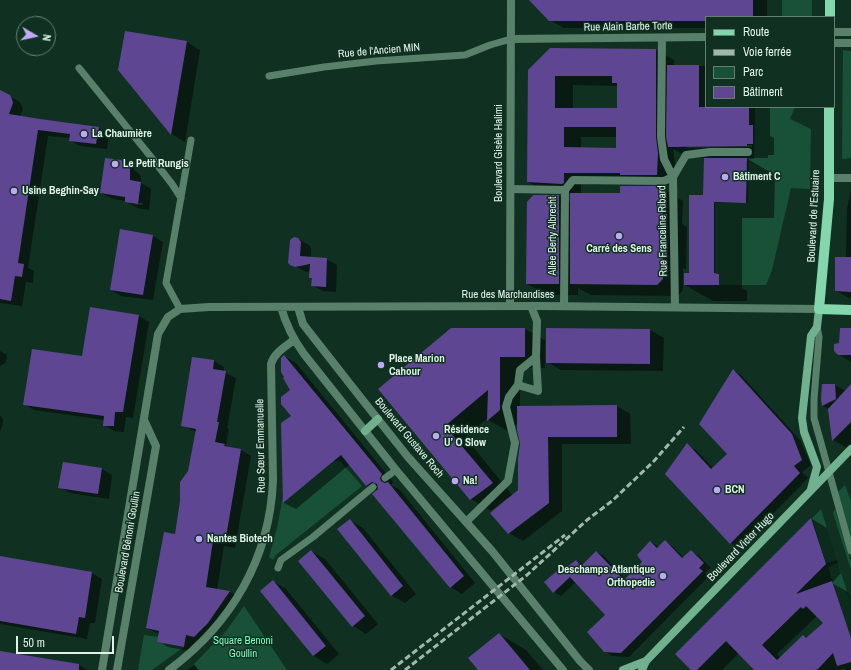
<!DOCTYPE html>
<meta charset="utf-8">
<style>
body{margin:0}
#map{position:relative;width:851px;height:670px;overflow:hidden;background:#103121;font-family:"Archivo Narrow",sans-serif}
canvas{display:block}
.legend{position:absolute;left:705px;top:16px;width:130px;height:92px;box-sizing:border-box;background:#103121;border:1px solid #647f71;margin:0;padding:5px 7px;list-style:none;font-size:12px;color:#e1f3e9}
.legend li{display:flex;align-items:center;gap:8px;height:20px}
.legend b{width:20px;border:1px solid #647f71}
.north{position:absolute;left:16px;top:16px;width:40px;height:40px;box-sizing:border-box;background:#103121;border:1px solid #647f71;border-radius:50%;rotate:99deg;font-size:11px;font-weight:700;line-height:16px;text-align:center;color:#e1f3e9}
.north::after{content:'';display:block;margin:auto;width:14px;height:18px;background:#bea9f5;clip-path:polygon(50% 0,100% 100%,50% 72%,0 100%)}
.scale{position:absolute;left:16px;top:636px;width:98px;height:18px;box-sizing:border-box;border:2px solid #e1f3e9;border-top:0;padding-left:5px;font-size:12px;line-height:14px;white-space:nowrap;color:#e1f3e9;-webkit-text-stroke:3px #103121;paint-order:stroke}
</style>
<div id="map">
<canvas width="851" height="670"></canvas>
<ul class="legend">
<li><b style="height:5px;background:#84d7ad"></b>Route</li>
<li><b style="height:5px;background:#a2b8ac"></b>Voie ferrée</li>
<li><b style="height:11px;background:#185138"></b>Parc</li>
<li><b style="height:11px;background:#5f4692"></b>Bâtiment</li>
</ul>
<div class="north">N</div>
<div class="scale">50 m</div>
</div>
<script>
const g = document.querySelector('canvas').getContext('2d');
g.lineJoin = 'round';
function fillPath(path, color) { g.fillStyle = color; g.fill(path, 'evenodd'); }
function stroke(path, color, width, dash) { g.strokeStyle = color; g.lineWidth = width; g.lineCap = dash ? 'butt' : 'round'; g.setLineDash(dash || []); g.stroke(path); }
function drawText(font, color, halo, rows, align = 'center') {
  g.font = font + ' "Archivo Narrow",sans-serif'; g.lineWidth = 3; g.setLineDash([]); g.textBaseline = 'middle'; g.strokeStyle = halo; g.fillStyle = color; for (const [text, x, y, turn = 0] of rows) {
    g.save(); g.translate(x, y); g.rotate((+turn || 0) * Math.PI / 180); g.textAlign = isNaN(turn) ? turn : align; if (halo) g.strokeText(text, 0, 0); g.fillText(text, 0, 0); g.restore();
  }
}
fillPath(new Path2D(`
 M782 0H812V17H782Z
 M843 50 851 51V158L842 159Z
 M755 107H795L790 119 811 129 810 189 791 188 772 270 766 285H719V273H715V203H748L749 159H754Z
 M334 461H340L362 486 276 555 273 560 269 557 277 528 283 496 288 499Z
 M845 485 851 501V542L837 493Z
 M821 509 837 560 826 563 812 518Z
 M835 509 851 562V570L833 513Z
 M838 563 851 604V641L828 567Z
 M244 606 287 670H198L194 664 226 631Z
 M144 635 158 637 157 642 184 647 152 670H138Z`), '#185138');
fillPath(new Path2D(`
 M531 0H767V17H706V28H564L550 20Z
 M187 42 200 50 185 142 172 134 119 70Z
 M550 49 656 50 674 60V66H706V107H770V136L774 138V155H768V158H746L775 175 774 218H742V288L747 291V301H713L685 285 690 274 704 196 705 158H690L673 149 675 163V185L581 182V194H621V187H657L663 189 683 201 682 224 687 227 686 269 683 268V290L678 296 591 295 578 288V295H547L527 284 534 196H559L571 203V194L546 192 528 182ZM573 85 618 86V109H573ZM581 137H617V149H581ZM752 145V147L687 148V146Z
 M0 91 20 102 23 109 20 117 98 128 109 134 107 149 80 146 70 140V138L48 136 28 268 34 271 33 283 26 282 22 306 0 303Z
 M120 160 132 167 141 176V183L151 189 149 210 137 208 126 201 113 199 101 193ZM133 202 143 203V205H136Z
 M851 189V299L836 291 846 258 847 209Z
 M121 230 153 236 163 242 153 300 121 296 111 290Z
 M298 239 309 245 311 248V257L326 259 337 265 336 292 323 291 312 285 313 279 310 277 311 271 306 272 291 264Z
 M91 308 139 316 149 322 133 418 126 417 124 432 114 431 104 425 105 420 34 410 24 404 83 357Z
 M525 329 545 340V368H520V407L617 406 630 414 631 444H562V511L523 541 509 533 508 500 507 498 491 511 471 499 379 389ZM488 418V420L508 431 518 423 521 444 519 491 513 496 465 437Z
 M547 329 650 330 664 338 663 371 561 370 547 362Z
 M851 329V362L838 354 840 344Z
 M0 351 7 355V358L5 363 0 366Z
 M284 356 296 363 393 482 391 485 400 490 475 583 462 594 450 587 377 491 367 486 350 464 296 509 284 503 282 424 293 416 292 390 285 377Z
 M193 358 214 361 224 367V372L236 378 227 428 229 429 226 446 241 450 251 456 235 548 224 546 217 590 230 592 240 598 205 642 196 641 194 652 168 647 158 641 159 634 147 628 175 535 189 472 196 432 182 425Z
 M733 370 741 375 800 440 811 465 802 472 808 478 739 548 731 543 687 445 696 450 713 468 728 454Z
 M835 385 846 391 851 386V447L849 449 833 440 829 409 823 406 822 399Z
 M0 415 3 419V423L0 432Z
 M102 469 112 475 109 499 70 493 60 487Z
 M812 519 827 528 841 573 832 583 848 592 851 602V670H846L843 668 841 670H756L739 653 722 670H692L677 654ZM817 616 824 623 807 638 803 636 781 658 777 654Z
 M350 520 363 528 416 594 405 603 391 595Z
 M665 541 672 546 684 558 691 551 699 556 711 568 705 573 709 576 629 657 612 656 604 651 606 615 576 582 561 596 554 592 560 574 576 561 583 565 596 552 604 556 626 580 644 562 651 542 659 547Z
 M311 551 325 559 378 624 366 634 353 626Z
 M0 557 92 573 102 579 95 623H90L87 639 0 624Z
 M273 581 286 589 339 654 327 664 314 656 261 591Z
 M499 634 526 650 543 670H480Z
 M0 652 79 665 87 670H0Z
 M194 665 199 670H187Z`), '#0007');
fillPath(new Path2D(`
 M529 0H753V17H706V21H549Z
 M125 31 187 41 171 135 118 70Z
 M550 48 656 49V137L658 153 657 175H620V173H564V183L562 184 527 182 528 70ZM555 76H612V83H617V108H555ZM564 127H616V148L564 147Z
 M667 65H699V107H749V125H753V144H747V146L668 147 666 137Z
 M0 90 10 95 12 99 13 103 9 114 40 119 99 127 96 144 69 141 70 134 38 130 18 263 24 264 22 277 15 276 11 301 0 299Z
 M105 158 121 160 130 169V180L141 182 138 204 125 202V197L100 193Z
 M704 158H747L746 203 714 202V273L719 274V285H684V273H689V195H703Z
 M620 186H657V188H664L663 214H667V258H663V279L657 285 570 284V193H620Z
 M533 195H559V284H526L527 202Z
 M120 229 153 235 143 295 110 290Z
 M294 237 298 238 301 242 300 256 327 258 326 287 311 286 312 278H309L310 264 295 267 290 265 288 263 290 240Z
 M835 257H851V292L835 291Z
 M90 307 139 315 123 412H115L114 426H103L104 416 23 405 32 349 82 356Z
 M451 328H525V357H500V410L487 421 488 390 445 426 493 483 470 500 378 389Z
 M546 328 650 329V364L546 363Z
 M840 328H851V355H838L834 351V344L839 343Z
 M284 355 382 474 380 478 381 481 385 483 388 482 464 576 450 588 372 494 378 489 377 484 372 482 366 486 341 455 283 503 281 423 291 416 281 404V397L290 390 283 378 284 377 281 372V358Z
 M192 357 214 360 213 369 226 371 217 422H219L215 442 225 444 224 446 241 449 225 543 213 541 206 587 230 591 208 623 194 637 186 635 184 647 157 642 159 631 146 628 164 532 175 534 180 501V482L188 471 196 429 181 426Z
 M733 369 792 434 802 460 794 466 800 473 730 544 665 474 687 443 711 469 727 454 699 424Z
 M822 384H835L836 399 822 406 821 399Z
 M851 384V422L832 441 828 409Z
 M617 405V437H548L549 503 508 534 490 513 518 490V459L520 444 517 430V406Z
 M63 462 102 468 98 494 58 488Z
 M811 518 826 564 796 594 832 581 851 638V662L837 666 833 653 818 669 815 670H754L726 641 697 670H691L675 654ZM806 606 823 623 806 638 803 635 777 660 762 645 801 607 803 609Z
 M350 519 403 586 391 596 337 529Z
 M665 540 682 558 691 550 704 563 699 568 703 571 621 653 604 652 587 632 605 615 570 577 553 593 544 582 557 571 559 573 576 560 581 566 596 551 624 580 642 562 637 555 650 541 657 548Z
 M311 550 365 616 352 627 298 561Z
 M0 556 92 572 85 618 79 617 76 634 0 621Z
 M273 580 326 646 313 656 260 591Z
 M499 633 530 670H478L468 658Z
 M0 651 79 664V670H0Z`), '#5f4692');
stroke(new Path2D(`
 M79 68 151 157 172 184 181 198
 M269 76 324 67 376 61 465 55 490 45 511 39
 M180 309 166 283 191 140
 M817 327 819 337 814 399V418L851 551
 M385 478 396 470
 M278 568 281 560 313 537 373 487`), '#59806b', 7);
stroke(new Path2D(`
 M829 178H851
 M511 189 565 190 573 180 664 181 673 177 686 155 710 152H748
 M564 306 565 190
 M518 385 538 391 536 357
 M466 522 508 481 515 443 506 407 509 397 518 385 520 370 536 357 537 321 531 306`), '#59806b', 8);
stroke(new Path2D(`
 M834 32H851
 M662 38 661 137 664 159 673 177 675 307
 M511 39 706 37
 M834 43H851
 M169 670C231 624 270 559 273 480L271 364C274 353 285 347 294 340`), '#59806b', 8);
stroke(new Path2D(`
 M510 306 511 0
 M281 307C286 325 293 339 304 354L396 470 563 670
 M298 307 303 324 361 398 408 457 492 551 580 661 589 670
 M102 670 158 334 168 317 180 309 209 307 541 306 819 309
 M117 670 156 446 144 420`), '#59806b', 8);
stroke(new Path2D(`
 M365 431 378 419
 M811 489 817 467 804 432 802 418 811 336 817 327 819 309
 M623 670 646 661
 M642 670 646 661 851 449`), '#72b190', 8);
stroke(new Path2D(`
 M830 17V0
 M829 107V199L819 309 851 310`), '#84d7ad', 10);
stroke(new Path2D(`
 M391 670 565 535
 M405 670 527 575 587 520 612 501 654 461 684 427`), '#a2b8ac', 3, [6, 3]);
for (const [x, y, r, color] of [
 [84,134,4,"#bea9f5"],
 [115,164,4,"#bea9f5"],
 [725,177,4,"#bea9f5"],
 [14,191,4,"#bea9f5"],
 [619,236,4,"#bea9f5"],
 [381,365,4,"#bea9f5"],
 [436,436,4,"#bea9f5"],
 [455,481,4,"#bea9f5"],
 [717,490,4,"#bea9f5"],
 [199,539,4,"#bea9f5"],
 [663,576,4,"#bea9f5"]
]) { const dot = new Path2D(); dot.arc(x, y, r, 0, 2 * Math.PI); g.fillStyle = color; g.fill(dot); stroke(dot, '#103121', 1.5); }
drawText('11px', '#e1f3e9', '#103121', [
 ["Rue Alain Barbe Torte",628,27,-1],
 ["Rue de l'Ancien MIN",379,51,-5],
 ["Boulevard Gisèle Halimi",499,153,-90],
 ["Boulevard de l'Estuaire",814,216,-87],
 ["Rue Franceline Ribard",663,231,-91],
 ["Allée Berty Albrecht",553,236,-90],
 ["Rue des Marchandises",508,295],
 ["Boulevard Gustave Roch",409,438,50],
 ["Rue Sœur Emmanuelle",261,446,-91],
 ["Boulevard Bénoni Goullin",128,542,-80],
 ["Boulevard Victor Hugo",741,547,-46]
]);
drawText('bold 11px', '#e1f3e9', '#103121', [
 ["La Chaumière",92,134],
 ["Le Petit Rungis",123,164],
 ["Bâtiment C",733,177],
 ["Usine Beghin-Say",22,191],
 ["Carré des Sens",619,249,"center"],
 ["Place Marion",389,359],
 ["Cahour",389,372],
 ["Résidence",444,430],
 ["U’ O Slow",444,443],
 ["Na!",463,481],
 ["BCN",725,490],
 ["Nantes Biotech",207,539],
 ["Deschamps Atlantique",655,570,"right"],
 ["Orthopedie",655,583,"right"]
], 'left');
drawText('11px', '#77febe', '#103121', [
 ["Square Benoni",243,641],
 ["Goullin",243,654]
]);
</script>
